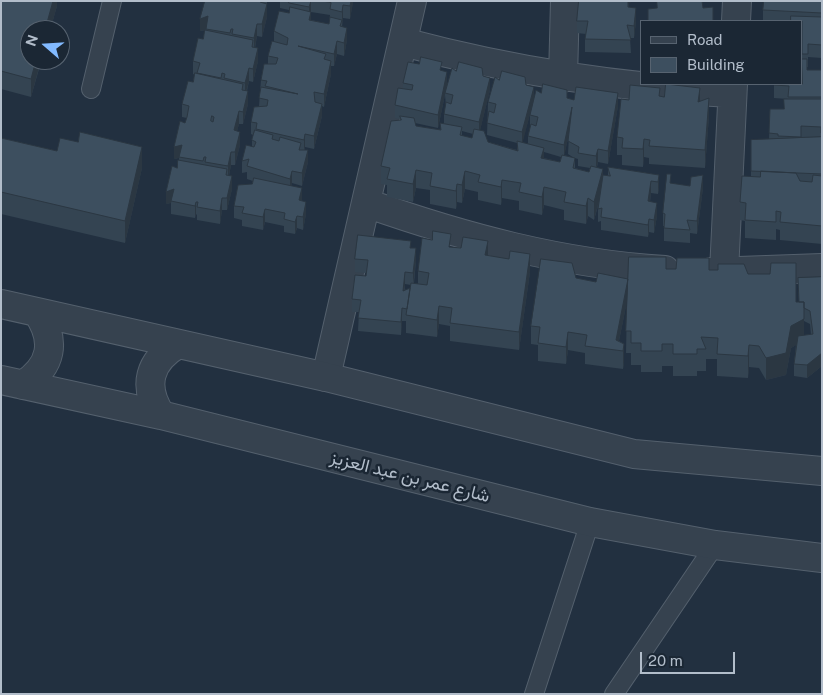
<!DOCTYPE html>
<meta charset="utf-8">
<style>
body{margin:0}
#map{position:relative;width:823px;height:695px;overflow:hidden;background:#223040;font-family:"Public Sans",sans-serif}
canvas{display:block}
.frame{position:absolute;inset:0;border:2px solid #b2bdca;pointer-events:none}
.legend{position:absolute;left:640px;top:20px;width:162px;height:65px;box-sizing:border-box;background:#1b2734;border:1px solid #576370;margin:0;padding:6px 9px;list-style:none;font-size:15px;color:#b2bdca}
.legend li{display:flex;align-items:center;gap:10px;height:25px}
.legend b{width:25px;border:1px solid #576370}
.north{position:absolute;left:20px;top:20px;width:50px;height:50px;box-sizing:border-box;background:#1b2734;border:1px solid #576370;border-radius:50%;rotate:289deg;font-size:14px;font-weight:700;line-height:20px;text-align:center;color:#b2bdca}
.north::after{content:'';display:block;margin:auto;width:18px;height:22px;background:#82baff;clip-path:polygon(50% 0,100% 100%,50% 72%,0 100%)}
.scale{position:absolute;left:640px;top:652px;width:95px;height:22px;box-sizing:border-box;border:2px solid #b2bdca;border-top:0;padding-left:6px;font-size:15px;line-height:18px;white-space:nowrap;color:#b2bdca;-webkit-text-stroke:4px #1b2734;paint-order:stroke}
</style>
<div id="map">
<canvas width="823" height="695"></canvas>
<div class="frame"></div>
<ul class="legend">
<li><b style="height:6px;background:#36424f"></b>Road</li>
<li><b style="height:14px;background:#3d4f5f"></b>Building</li>
</ul>
<div class="north">N</div>
<div class="scale">20 m</div>
</div>
<script>
const g = document.querySelector('canvas').getContext('2d');
g.lineJoin = 'round';
function stroke(path, color, width, dash) { g.strokeStyle = color; g.lineWidth = width; g.lineCap = dash ? 'butt' : 'round'; g.setLineDash(dash || []); g.stroke(path); }
function fillPath(path, color) { g.fillStyle = color; g.fill(path, 'evenodd'); }
function drawText(font, color, halo, rows, align = 'center') {
  g.font = font + ' "Public Sans",Vazirmatn,sans-serif'; g.lineWidth = 5; g.setLineDash([]); g.textBaseline = 'middle'; g.strokeStyle = halo; g.fillStyle = color; for (const [text, x, y, turn = 0] of rows) {
    g.save(); g.translate(x, y); g.rotate((+turn || 0) * Math.PI / 180); g.textAlign = isNaN(turn) ? turn : align; if (halo) g.strokeText(text, 0, 0); g.fillText(text, 0, 0); g.restore();
  }
}
const service = new Path2D(`
 M91 89 112 1
 M534 694 590 522
 M614 694 715 545`);
const minor = new Path2D(`
 M736 21 737 1
 M403 42C512 71 620 88 732 93
 M563 78 565 1
 M366 203C463 237 562 264 665 270
 M711 272 822 268
 M724 272 733 84
 M326 377 412 1`);
const tertiary = new Path2D(`
 M1 304 326 377 634 454 822 471
 M1 380 161 415 590 522 715 545 822 558
 M23 385C52 366 57 341 37 312
 M161 415C142 386 149 361 178 344`);
stroke(service, '#54606d', 20);
stroke(minor, '#54606d', 30);
stroke(tertiary, '#54606d', 30);
stroke(service, '#36424f', 18);
stroke(minor, '#36424f', 28);
stroke(tertiary, '#36424f', 28);
fillPath(new Path2D(`
 M1 1H57V6L31 97 1 89Z
 M205 1H267V17L262 37 257 36 255 48 258 61 253 82 249 81 247 91 248 104 243 124H239L237 131 240 145 235 165H231L229 176 232 189 227 210H222L220 224 197 220V215L196 214 195 218 171 214V203L166 204 179 161V158L174 159 187 118 182 117V104L193 82 195 75 193 74V61L203 39 206 30 200 31Z
 M280 1H353L350 19 343 18 342 27 347 40 344 56 337 54 334 66H331V74L324 107 322 106V116L314 149 305 147V150L308 162 302 186 292 183 291 186 302 201 306 214 303 230 297 228 295 234 284 232V226L265 222 263 230 242 226V220L234 218V206L252 184 253 181 247 179V172L242 173V161L252 147V140L253 135 251 134V122L259 106 261 80 268 64V56L274 42V31L289 13V10L280 8ZM311 12 330 15 329 24 311 20Z
 M822 1V58L808 57V67H807V70H822V244L780 240V230L776 229V240L745 238V221L740 220V202L751 177V140L769 139 770 109H784L788 99 774 98V84H802V21H763V10Z
 M629 3V8L636 21 634 38H630L631 53 585 52V39L586 34 577 33V21Z
 M442 71 447 84 456 71 483 76 490 90 480 130 488 142 517 150V143L487 135 488 102 499 80 526 85 534 99 522 143 528 144V136L530 128V115L541 93 567 98 574 100 618 106 608 164 598 162 597 167 603 176 608 175V167L659 175V187L658 194 651 193 650 202 657 216 654 233 649 232 648 237 601 230V221L598 222V209L599 203 594 220 588 216 586 224 564 220V210L544 205 542 215 519 210V201L502 198 501 205 478 200V192L465 189 462 203 457 202 456 209 430 204V190L416 188 413 202 387 197V185L381 184V166L400 119 395 118V105L403 89V83ZM445 95 446 106 444 114V123L440 130 416 126 415 123 438 128ZM462 131 473 134 472 138 462 136ZM569 135 568 154 574 158 564 155ZM544 152 561 157 560 162 544 158ZM575 158 578 159V166L590 168 589 172 575 168Z
 M660 96 700 101 709 116 705 168 649 164V158L644 157 643 167 622 165V155H617V137L629 100Z
 M1 138 57 151 142 168 125 243 1 214Z
 M671 184 703 188 697 234 690 233V243L664 241V226H663V213Z
 M451 247 488 256 530 272 519 350 450 341V326L439 324 437 337 406 333V321H402L401 335 358 331 359 312H352V299L366 276V273L355 272V259L411 248 416 261 414 283 418 284V271ZM405 284 411 285 410 288 405 290Z
 M666 269 709 270 748 274 796 302H799L798 278 822 277V366L807 378 794 376V364L796 345 791 348 786 375 766 380 759 368 749 367 748 378 717 376V359H706V371H697V376H673V366H662V372H641V365H631V353H626L627 301 619 341 624 344V362L623 369 585 364V353L568 350 566 364 538 361V345L531 344V326L576 278 596 282 628 279ZM804 321 810 324 811 335 804 336Z`), '#344452');
fillPath(new Path2D(`
 M53 1H57V6L50 30H45Z
 M311 1V24L309 20V7Z
 M351 1H353V4L350 19V6Z
 M628 1H634L629 3 628 20Z
 M267 4V17L262 37V24Z
 M343 5V18L342 25V12Z
 M636 8V21L634 38V26Z
 M208 16V29L200 31V19Z
 M257 24V36L254 51V38Z
 M347 28V40L344 56V43Z
 M337 41V54L334 66V54Z
 M258 48V61L253 82V69Z
 M36 60H41L31 97V79Z
 M331 61V74L324 107V94Z
 M249 68V81L245 96V83Z
 M447 72V85L438 128V115Z
 M490 78V90L479 135V122Z
 M534 87V99L522 145V132Z
 M700 88V105L698 102Z
 M248 91V104L243 124V112Z
 M618 93V106L608 164V151Z
 M709 98V116L705 168V150Z
 M322 104V116L314 149V136Z
 M572 107V120L564 157V145Z
 M239 111V124L234 143V130Z
 M240 132V145L235 165V152Z
 M305 134V147L304 153V140Z
 M644 139V157L643 167V149Z
 M182 145 179 158 174 159V147Z
 M142 147V168L125 243V221Z
 M544 148V166L541 158Z
 M598 149V162L596 169V156Z
 M308 150V162L302 186V173Z
 M231 152V165L228 179V166Z
 M603 169V186L594 220V202Z
 M416 170V188L413 202V184Z
 M292 171V183L290 192V179Z
 M465 171V189L462 203V185Z
 M659 175V187L658 194V182Z
 M703 175V188L697 234V221Z
 M232 176V189L227 210V198Z
 M502 180V198L501 205V187Z
 M651 181V193L648 214V201Z
 M457 184V202L456 209V191Z
 M544 187V205L542 215V197Z
 M302 188V201L299 200Z
 M174 189 171 203 166 204V192Z
 M222 198V210L220 224V211Z
 M588 198V216L586 224V206Z
 M196 202V214L195 218V206Z
 M306 202V214L303 230V217Z
 M657 203V216L654 233V220Z
 M265 209V222L263 230V217Z
 M297 216V228L295 234V222Z
 M649 219V232L648 237V225Z
 M488 241V259L485 255Z
 M416 248V261L413 285V273Z
 M530 254V272L519 350V332Z
 M405 272V284L403 304V291Z
 M628 279V297L617 350 616 340Z
 M804 302V341L791 348 786 375 766 380V358Z
 M439 306V324L437 337V320Z
 M402 308V321L401 335V322Z
 M568 332V350L566 364V347Z
 M624 344V362L623 369V351Z
 M749 345V367L748 378V356Z
 M822 353V366L807 378V365Z`), '#2b3742');
const building = new Path2D(`
 M1 1H53L45 30H30V60H36L31 79 1 71Z
 M205 1H261L260 2 267 4 262 24H257L254 38 232 34 233 29H231L230 33 206 29 208 16 200 19Z
 M289 1H311L309 7 289 3Z
 M323 1H351L350 6 343 5 342 12 330 9 331 3Z
 M579 1H628V7L636 8 634 26 627 25 631 40 585 39 588 21H577Z
 M657 1H702L703 8 713 7V21H648V9L657 8Z
 M764 1H822V13L763 10Z
 M290 7 311 12 309 20 329 24 330 17 342 20 340 26 347 28 344 43 337 41 334 54 298 46 326 54 324 59 331 61 324 94 314 92 315 102 322 104 314 136 305 134 304 140 256 129 257 123 251 122 254 107 267 106 268 100 259 98 261 87 298 94 265 86 267 81 261 80 264 64H276L278 58 268 56 272 41 287 45 288 38 274 31 279 11 289 13Z
 M791 16 822 17V45L808 44V54H802V21H791Z
 M205 30 253 40 252 47 258 48 253 69 249 68 245 83 224 78 225 74 222 73 221 78 197 73 200 63 193 61 198 38 203 39Z
 M421 57 442 62 440 70 447 72 438 115 395 105 398 88 412 90 413 85 403 83 408 62 419 64Z
 M802 59H807V70H822V97H788L789 86 774 85V84H802Z
 M459 62 482 68 483 76 490 78 479 122 444 114 446 102 451 104 453 95 445 93 452 68 456 71Z
 M502 71 525 77 526 85 534 87 522 132 487 123 489 111 494 113 496 104 488 102 495 77 499 80Z
 M195 73 243 84 242 90 248 91 243 112 239 111 234 130 240 132 235 152H231L228 166 205 162 206 157H204L203 161 179 157 182 145 174 147 180 121 185 123 187 117 189 106 182 104 188 81 193 82ZM212 116 214 117 213 122 211 121Z
 M543 84 567 90V98L574 100 576 87 618 93 608 151 598 149 596 156 578 153 579 147 568 141 572 107 564 145 528 136 531 124 536 126 538 117 530 115 536 90 541 93Z
 M666 84 700 88 698 102 709 98 705 150 649 146 650 140 644 139 643 149 622 148 623 138 617 137 621 99 629 100 630 85 660 88 659 96 664 97Z
 M784 99H822V133H821V127L801 126V137L778 136V134L769 133 770 109H784Z
 M400 116 414 118 416 126 441 130 440 123 462 127 460 135 472 138 474 129 484 131 488 142 518 151 517 141 544 148 541 158 560 162 562 155 575 158 573 168 589 172 591 166 603 169 594 202 588 198 586 206 564 202 566 192 544 187 542 197 519 192 521 183 502 180 501 187 478 182 480 175 465 171 462 185 457 184 456 191 430 186 432 173 416 170 413 184 387 179 390 168 381 166 391 121 401 120Z
 M255 130 273 135 272 139 279 141 280 137 301 143 299 150H308L302 173 292 171 290 179 247 166 249 159 242 161 246 145 254 147 256 142 252 140Z
 M80 132 142 147 125 221 1 192V138L57 151 60 138 78 142Z
 M822 137V174L751 171V140Z
 M178 160 227 169 226 175 232 176 227 198H222L220 211 197 207 198 202H196L195 206 171 201 174 189 166 192 172 166 177 168Z
 M608 167 659 175 658 182 651 181 648 201 657 203 654 220 649 219 648 225 601 217 602 208 598 209 603 175 610 176Z
 M761 171 796 173 800 181 812 182 813 175 822 176V226L780 222 781 212 776 211V222L745 220 746 203 740 202 742 176 760 177Z
 M667 174H671L670 183 690 186 691 177 703 175 697 221 687 220 690 230 664 228 665 214 663 213Z
 M254 178 302 188 299 200 306 202 303 217 297 216 295 222 284 219 285 213 265 209 263 217 242 213 244 207 234 206 238 185 252 184Z
 M433 231 451 234 449 247 461 248 463 237 488 241 485 255 509 259 510 251 530 254 519 332 450 323 452 308 439 306 437 320 406 315 411 283 427 285 429 273 418 271 422 238 432 240Z
 M358 235 411 241 410 248H416L413 273 405 272 403 291 410 288 407 309 402 308 401 322 358 318 361 300 352 299 355 275 366 276 368 260 355 259Z
 M629 257H666V269H676L677 258H709V270H718V264H744L748 274H770L771 263H796V302H804V319L791 326 786 353 766 358 759 346 749 345 748 356 717 354 718 338 701 337 706 349H697V354H673V344H662V351H641V343H631V331H626Z
 M541 259 572 263 576 278 596 282 598 273 628 279 616 340 624 344 623 351 585 346 587 335 568 332 566 347 538 343 540 327 531 326Z
 M822 277V353L807 365 794 364 798 336 813 334 810 311 804 308V302H799L798 278Z`);
fillPath(building, '#3d4f5f');
stroke(building, '#2b3742', 1);
drawText('18px', '#b2bdca', '#1b2734', [
 ["شارع عمر بن عبد العزيز",410,477,14]
]);
</script>
